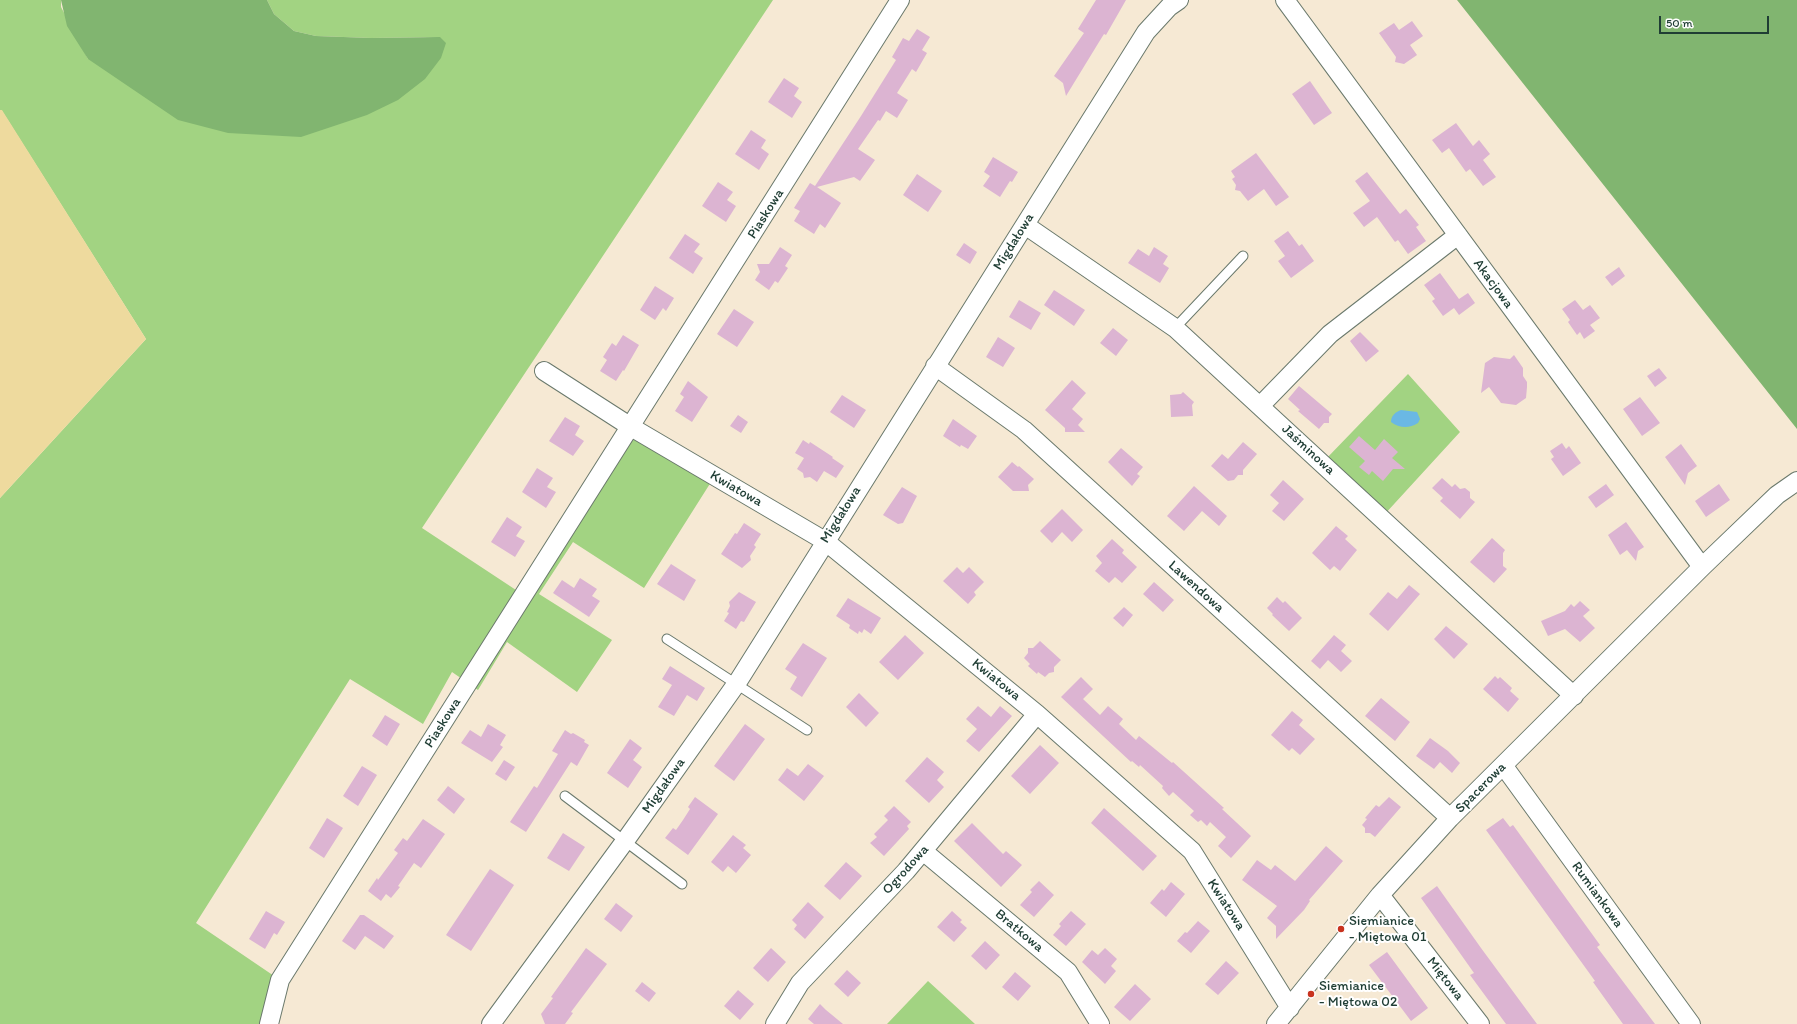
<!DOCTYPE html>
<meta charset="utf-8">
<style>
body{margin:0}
#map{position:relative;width:1797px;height:1024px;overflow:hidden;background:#f6e9d4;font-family:Itim,sans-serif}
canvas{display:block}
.scale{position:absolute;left:1659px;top:16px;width:110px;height:18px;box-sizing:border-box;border:2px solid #1f3d34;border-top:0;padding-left:5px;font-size:12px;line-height:14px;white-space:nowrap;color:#1f3d34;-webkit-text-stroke:3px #fff;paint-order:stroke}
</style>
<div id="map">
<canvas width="1797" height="1024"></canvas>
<div class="scale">50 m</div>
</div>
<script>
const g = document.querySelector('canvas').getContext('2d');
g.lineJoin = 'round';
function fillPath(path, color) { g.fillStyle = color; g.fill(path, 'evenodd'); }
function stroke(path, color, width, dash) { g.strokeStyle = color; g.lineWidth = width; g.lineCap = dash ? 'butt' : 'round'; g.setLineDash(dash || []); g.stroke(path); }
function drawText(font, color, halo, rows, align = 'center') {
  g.font = font + ' Itim,sans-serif'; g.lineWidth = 4; g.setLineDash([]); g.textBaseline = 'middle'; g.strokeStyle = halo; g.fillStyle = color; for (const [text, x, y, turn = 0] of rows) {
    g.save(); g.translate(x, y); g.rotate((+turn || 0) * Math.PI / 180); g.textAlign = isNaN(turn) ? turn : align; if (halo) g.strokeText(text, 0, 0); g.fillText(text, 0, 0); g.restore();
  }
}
fillPath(new Path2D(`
 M0 0H61V7L88 59 440 37 371 38 316 36 294 31 274 14 267 0H773L422 528 516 590 630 419 718 471 644 588 573 542 539 594 612 640 577 692 507 642 478 690 452 672 423 724 350 679 196 923 280 980 269 1024H0V498L146 339 2 111 0 110Z
 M1408 374 1460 432 1384 515 1325 460Z
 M928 981 975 1024H887Z`), '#a2d382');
fillPath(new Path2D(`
 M61 0H267L274 14 294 31 316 36 371 38 440 37 446 43 441 58 425 79 398 100 367 115 301 137 228 133 178 120 88 59 67 26Z
 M1457 0H1797V429Z`), '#81b570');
fillPath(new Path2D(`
 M0 110H2L146 339 0 498Z`), '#eeda9e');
fillPath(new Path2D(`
 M1401 410 1417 412 1420 419 1418 423C1409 429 1399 428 1391 422 1391 415 1396 412 1401 410Z`), '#6ab8e4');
fillPath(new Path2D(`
 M1096 0H1126L1106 35 1104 34 1099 42 1066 96 1063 83 1054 76 1084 33 1078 29Z
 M1412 21 1423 36 1410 45 1417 55 1404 64 1395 62 1396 57 1379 33 1394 23 1399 30Z
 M917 29 930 37 922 50 927 53 916 72 912 69 897 93 908 100 897 118 886 111 880 121 878 120 858 149 875 160 860 181 854 177 817 187 841 203 825 228 820 224 814 234 794 221 800 211 794 208 810 183 815 186 861 116 896 60 892 57 903 38 909 41Z
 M784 78 799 88 794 96 802 102 792 118 768 102Z
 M1310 81 1332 113 1314 125 1292 94Z
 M1456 123 1473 146 1479 140 1490 154 1483 160 1496 177 1483 186 1470 169 1466 172 1449 148 1442 153 1432 140Z
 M751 130 766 140 761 148 769 154 759 170 735 154Z
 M1256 153 1289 197 1276 206 1264 189 1248 201 1240 191 1235 190 1236 185 1232 179 1235 177 1231 171Z
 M993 157 1018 172 1012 182 1010 181 1000 197 983 186 990 176 984 172Z
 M1367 172 1400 214 1406 209 1419 225 1416 227 1426 241 1408 254 1398 240 1395 242 1377 217 1364 227 1353 213 1370 201 1355 181Z
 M917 174 942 191 928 212 903 195Z
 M718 182 733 192 727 200 736 206 726 222 702 206Z
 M1288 231 1299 246 1302 244 1314 261 1291 278 1278 261 1285 256 1274 241Z
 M685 234 700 244 694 252 703 258 693 274 669 258Z
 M964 243 977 252 970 264 956 255Z
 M780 247 792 255 785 266 788 268 778 283 775 281 769 290 755 280 760 272 757 264H769Z
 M1154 247 1168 256 1163 264 1169 268 1160 283 1128 263 1138 249 1149 256Z
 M1619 267 1625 276 1612 286 1605 277Z
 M1440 273 1459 299 1468 293 1475 303 1459 315 1454 308 1443 316 1432 301 1435 299 1424 285Z
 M655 286 674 298 666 311 663 308 655 320 640 310Z
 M1054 290 1085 310 1074 326 1044 305Z
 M1019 300 1041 313 1031 330 1009 317Z
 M1575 300 1583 310 1590 305 1600 318 1590 325 1595 331 1584 339 1580 332 1577 335 1568 322 1570 320 1562 309Z
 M734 309 754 322 737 347 717 334Z
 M1113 328 1128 340 1116 356 1100 343Z
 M1360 332 1379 351 1366 362 1350 341Z
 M623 335 639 345 624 371 623 370 616 381 600 371 607 360 603 357 612 343 616 346Z
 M998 337 1015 348 1003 367 986 357Z
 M1514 355 1523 368V376L1527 382V387L1526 398 1516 405 1501 403 1489 387 1481 393 1485 363 1494 357 1510 359Z
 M1659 368 1667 378 1655 387 1647 376Z
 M1072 380 1086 393 1072 409 1083 419 1078 425 1085 432H1065V428L1045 410Z
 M688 381 708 397 692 422 675 411 684 397 680 394Z
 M1299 386 1332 414 1329 417V423H1324L1319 429 1298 411 1300 410 1288 399Z
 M1183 392 1194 402 1192 405 1193 416 1171 417 1170 395 1181 394Z
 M842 395 866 410 854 428 830 412Z
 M1640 397 1660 423 1642 436 1623 409Z
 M738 415 748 422 741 433 730 426Z
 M565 417 580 426 575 435 584 441 573 456 549 441Z
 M953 419 977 436 968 449 961 445 960 447 943 436Z
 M1359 436 1375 450 1384 439 1398 452 1392 458 1405 469H1393L1383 481 1372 471 1369 475 1359 467 1365 461 1349 447Z
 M803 440 809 444 810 442 833 457 832 458 844 466 836 478 824 471 817 482 810 477 804 478 803 473 797 469 804 458 795 453Z
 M1243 442 1257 454 1243 470V475H1238L1234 480 1228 481 1211 466 1222 454 1228 459Z
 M1562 443 1566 449 1569 446 1581 463 1563 476 1551 459 1554 457 1550 451Z
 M1681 444 1697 466 1688 473 1685 485 1665 457Z
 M1121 448 1143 467 1137 474 1140 476 1132 486 1108 462Z
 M1012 462 1018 467 1019 466 1034 479 1028 485 1029 491H1013L998 477Z
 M537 468 553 478 547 487 556 492 546 508 522 492Z
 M1442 478 1452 487 1455 484 1460 489 1465 488 1470 492V498L1475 502 1460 519 1440 501 1443 498 1432 488Z
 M1283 480 1304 499 1284 521 1272 511 1279 503 1270 495Z
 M1606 484 1614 495 1596 508 1588 497Z
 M1719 484 1730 500 1706 517 1695 501Z
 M1194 486 1227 516 1219 526 1202 511 1184 531 1167 516Z
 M902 487 917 496 903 523 898 524 883 515Z
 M1062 509 1083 530 1072 542 1062 532 1052 543 1040 531Z
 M507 517 522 527 516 536 525 541 515 557 491 542Z
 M1626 522 1644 547 1638 551 1636 561 1627 550 1620 555 1608 535Z
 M744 523 761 534 754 545 756 547 750 556 751 560 742 568 721 554 735 533 737 534Z
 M1336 526 1348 536 1345 539 1357 550 1340 571 1334 566 1330 570 1312 553Z
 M1492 538 1505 550 1503 553V566L1507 569 1494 583 1470 562Z
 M1112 539 1124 550 1122 553 1137 567 1122 583 1115 577 1109 583 1095 571 1102 563 1096 556Z
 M671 564 696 580 684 601 657 584Z
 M957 567 963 573 969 567 984 582 974 592 976 595 968 604 943 581Z
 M580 578 597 589 592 596 600 601 589 617 553 593 562 580 574 588Z
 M1154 582 1174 600 1163 612 1143 594Z
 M1409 585 1420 594 1388 631 1369 614 1388 592 1397 599Z
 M739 592 756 602 744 622 741 621 736 629 724 621 729 613 727 612 730 606 729 602Z
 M1277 597 1283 603 1285 601 1302 618 1289 631 1272 615 1273 614 1267 608Z
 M848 598 881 618 871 634 864 629 862 633 859 631 858 634 849 628 850 625 836 616Z
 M1580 601 1590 610 1583 616 1595 628 1580 642 1565 629 1548 636 1541 621 1565 611 1571 604 1574 607Z
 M1124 607 1133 615 1123 627 1113 618Z
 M1446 626 1468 644 1454 659 1434 639Z
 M905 635 924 653 898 680 879 662Z
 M1334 635 1346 645 1341 651 1352 661 1341 672 1328 660 1320 669 1311 661Z
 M1040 641 1061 660 1054 667V672L1049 673 1045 677 1038 672 1037 674 1028 666 1030 664 1024 658 1028 653V648H1033Z
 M803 643 827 658 802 697 790 689 797 677 785 669Z
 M670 666 705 688 697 701 687 695 674 716 658 707 672 685 662 679Z
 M1495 676 1498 679 1500 677 1512 688 1510 691 1519 699 1508 712 1483 689Z
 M1081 677 1093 689 1083 699 1100 715 1108 706 1123 719 1119 724 1136 740 1139 736 1172 763 1173 762 1224 808 1222 809 1251 836 1231 858 1218 846 1226 837 1210 822 1207 826 1201 820 1198 822 1190 815 1194 811 1173 792 1169 796 1162 788 1163 786 1140 765 1139 767 1132 761 1131 762 1061 697Z
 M859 693 879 713 866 727 846 707Z
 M1381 698 1410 722 1395 741 1365 716Z
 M978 706 991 717 1000 706 1012 716 979 752 966 741 977 729 966 719Z
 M1292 711 1303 720 1299 725 1315 739 1300 755 1292 748 1289 751 1271 735Z
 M385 715 400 724 387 746 372 736Z
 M488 724 506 735 500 745 503 747 492 762 461 743 470 730 481 737Z
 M745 724 765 739 734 781 714 766Z
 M565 730 571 734 573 733 585 740 584 742 589 745 577 766 571 762 526 832 510 822 534 786 537 788 558 754 552 751Z
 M1430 738 1448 751 1460 763 1452 773 1440 762 1434 769 1416 756Z
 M630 739 642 748 633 760 642 767 628 788 607 773Z
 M1040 745 1059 763 1030 794 1011 776Z
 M927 757 944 772 937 780 944 787 929 803 905 781Z
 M504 760 515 767 506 781 495 774Z
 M808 764 824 776 804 801 778 780 787 768 798 776Z
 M362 766 377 775 358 806 343 796Z
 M448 786 465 799 454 814 437 800Z
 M695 797 718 814 688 855 665 838 673 828 676 830 683 820 690 809 688 807Z
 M1389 797 1401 807 1375 837 1370 833H1365V828L1362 825 1367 819 1365 818 1376 805 1379 807Z
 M894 806 911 822 907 826 909 829 884 856 870 843 877 837 874 834 888 820 884 816Z
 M1104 808 1157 856 1143 871 1091 823Z
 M327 818 343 828 324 858 309 848Z
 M1503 818 1510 827 1513 825 1600 945 1597 947 1655 1024H1623L1593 982 1595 981 1486 830Z
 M423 819 445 834 421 868 414 863 398 886 400 887 391 898 386 894 381 901 368 891 377 878 378 880 398 853 394 850 403 838 407 841Z
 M972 823 1003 854 1006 851 1022 865 1001 887 954 841Z
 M563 833 585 847 569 871 547 858Z
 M733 835 746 845 743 848 751 855 736 873 728 866 723 872 711 862Z
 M1326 846 1343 861 1309 900 1310 901 1304 910 1276 939V926L1267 918 1277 906 1242 880 1257 860 1271 870 1275 865 1295 881Z
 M846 862 862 876 840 900 824 886Z
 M490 869 514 885 471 951 446 935Z
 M1039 881 1054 895 1034 917 1020 905 1032 892 1030 890Z
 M1171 882 1185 894 1166 917 1150 903 1162 889 1164 891Z
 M1437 886 1481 948 1537 1024H1506L1470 975 1474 973 1421 898Z
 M808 902 824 917 805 939 794 929 797 925 792 920Z
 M616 903 633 916 621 932 604 919Z
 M266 911 285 922 277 935 274 933 265 949 249 939Z
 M952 911 962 920 960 922 967 928 954 942 937 927Z
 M1071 911 1086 924 1066 946 1053 935 1061 926 1059 924Z
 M360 915H364L394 936 384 949 365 936 355 950 342 941Z
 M1198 921 1210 931 1191 953 1177 941 1185 932 1187 933Z
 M985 941 1000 955 986 970 971 956Z
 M586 948 607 964 571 1012 573 1013 565 1024H545L541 1014 553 998 551 997Z
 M771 948 786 962 768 982 753 968Z
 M1105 948 1117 959 1111 966 1116 971 1105 984 1082 962 1092 950 1098 955Z
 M1387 952 1428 1008 1411 1021 1369 965Z
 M1226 961 1239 973 1218 995 1205 984Z
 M847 970 861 983 848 997 834 984Z
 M1015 972 1031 986 1018 1001 1002 987Z
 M642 982 656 993 649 1002 635 991Z
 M1135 984 1151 999 1130 1021 1114 1007Z
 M738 990 754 1004 740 1020 724 1006Z
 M820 1004 826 1010 843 1024H814L808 1019Z`), '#dcb4d2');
const lane = new Path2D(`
 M1175 328 1243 256
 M667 639 807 730
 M565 796 682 884`);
const street = new Path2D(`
 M1285 0 1702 567
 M1025 225 1175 328 1574 696
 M935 366 1024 430 1450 818
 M544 371 631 427 825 541 1037 714 1192 851 1290 1008
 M1260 406 1330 334 1458 235
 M1503 765 1691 1024
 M923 851 1068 972 1100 1024
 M1380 895 1480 1024
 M269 1024 280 980 900 0
 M491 1024 625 841 737 683 1146 32 1169 7 1179 0
 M775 1024 800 983 906 871 1037 714
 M1276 1024 1380 895 1450 818 1702 567 1777 495 1797 481`);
stroke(lane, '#6a796c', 11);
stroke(street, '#6a796c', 20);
stroke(lane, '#fff', 9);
stroke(street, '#fff', 18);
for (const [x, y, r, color] of [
 [1341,929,4,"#c8321e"],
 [1311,994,4,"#c8321e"]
]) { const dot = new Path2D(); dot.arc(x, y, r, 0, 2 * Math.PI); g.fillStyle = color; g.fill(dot); stroke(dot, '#fff', 1.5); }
drawText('14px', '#1f3d34', '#fff', [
 ["Piaskowa",766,214,-58],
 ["Migdałowa",1014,242,-58],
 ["Akacjowa",1493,284,54],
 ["Jaśminowa",1308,450,43],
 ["Kwiatowa",736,489,30],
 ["Migdałowa",841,515,-58],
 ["Lawendowa",1196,587,42],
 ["Kwiatowa",996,680,39],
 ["Piaskowa",443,723,-58],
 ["Migdałowa",664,786,-55],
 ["Spacerowa",1481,788,-45],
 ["Ogrodowa",906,870,-48],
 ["Rumiankowa",1597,895,54],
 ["Kwiatowa",1226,905,57],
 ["Bratkowa",1019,931,40],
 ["Miętowa",1445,979,52]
]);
drawText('14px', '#1f3d34', '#fff', [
 ["Siemianice",1349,921],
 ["- Miętowa 01",1349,937],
 ["Siemianice",1319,986],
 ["- Miętowa 02",1319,1002]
], 'left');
</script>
